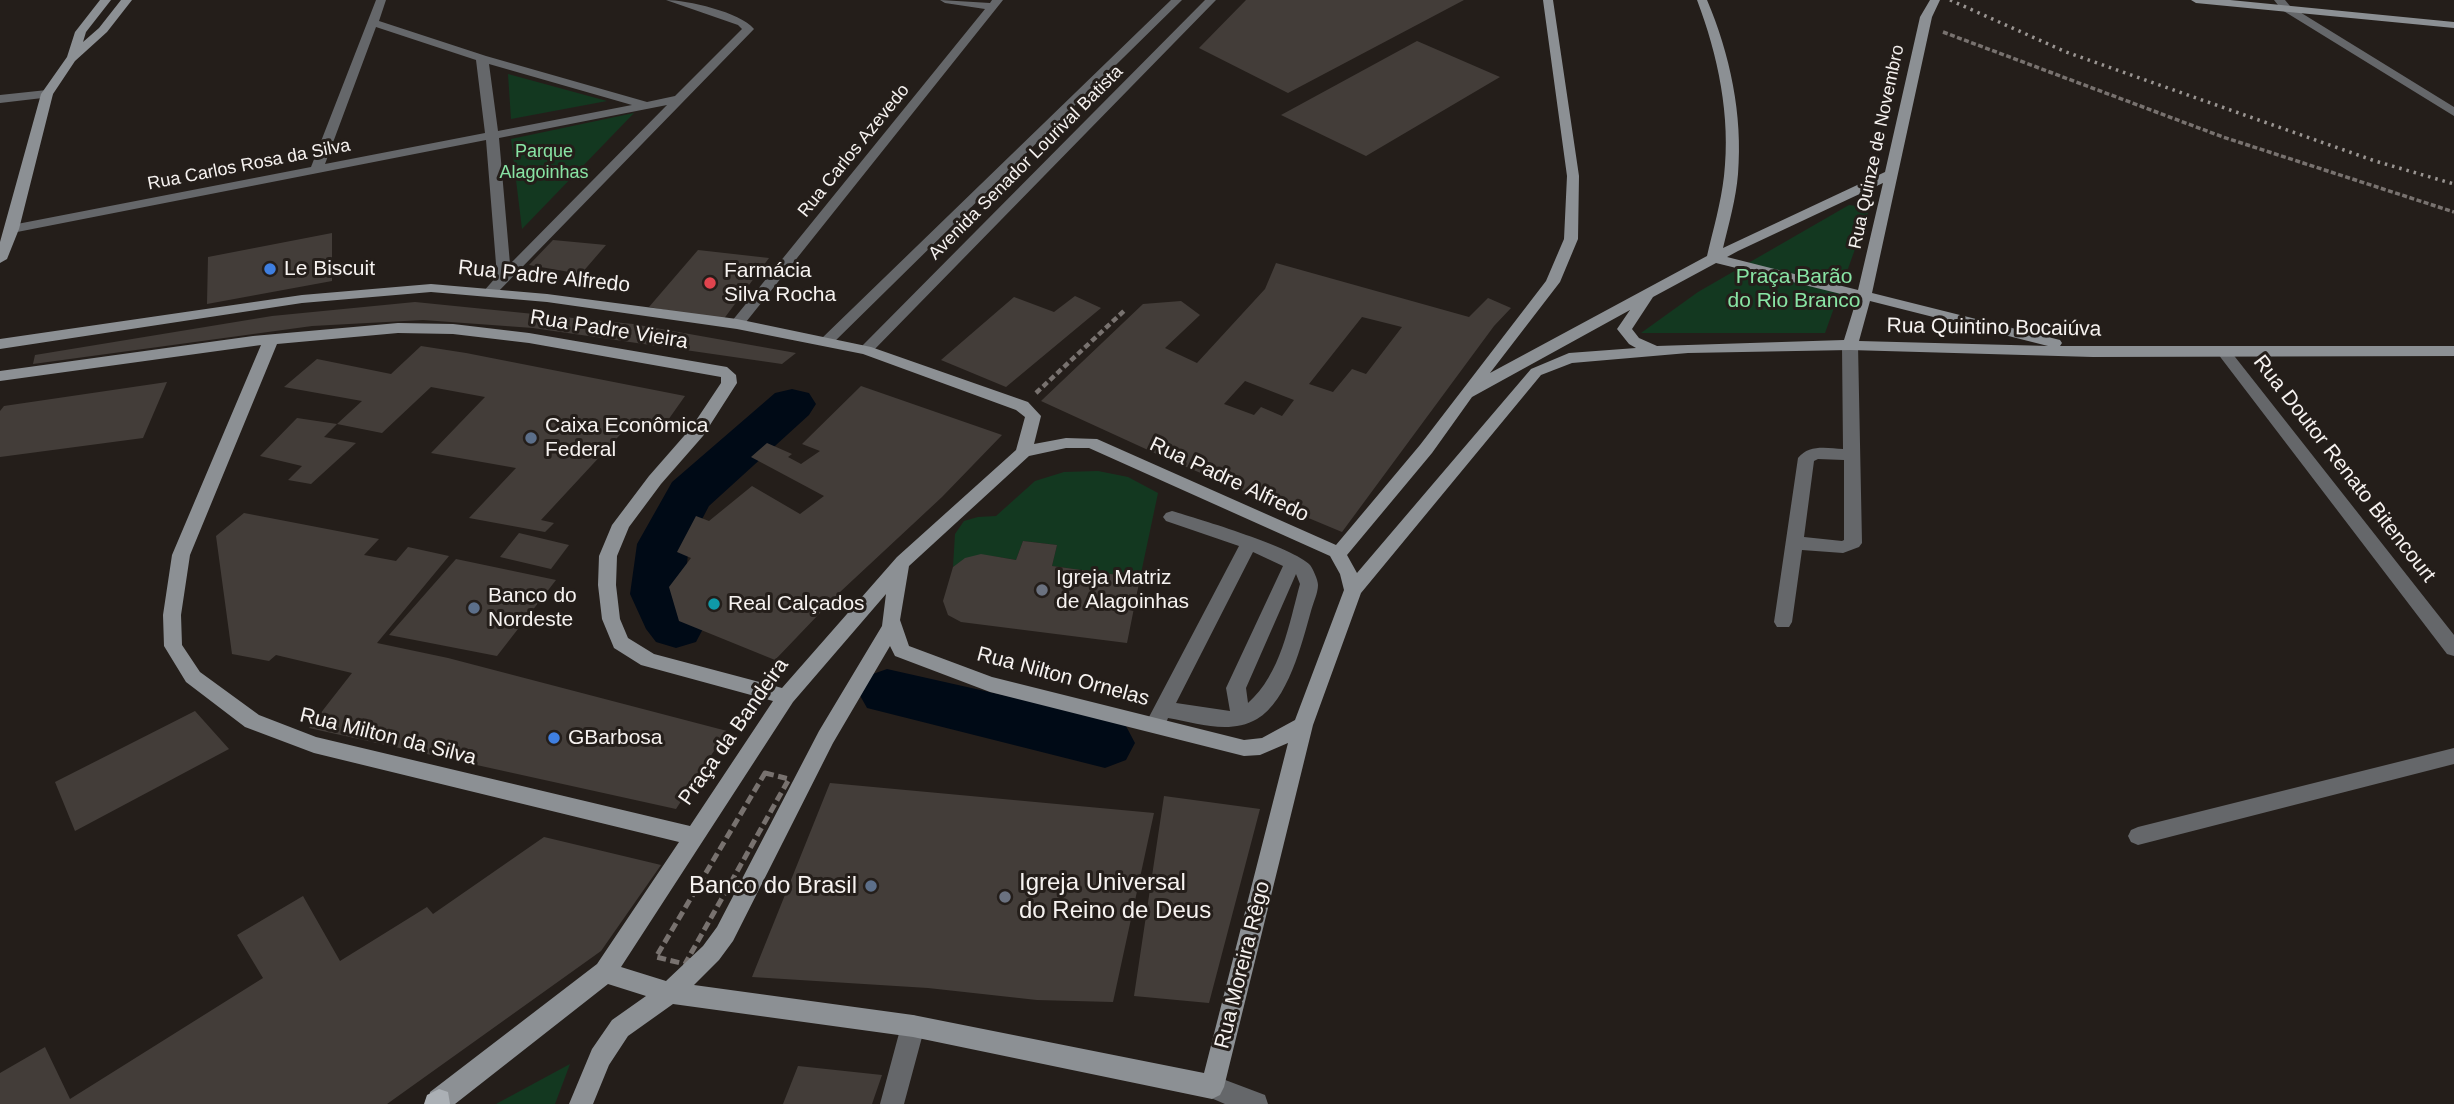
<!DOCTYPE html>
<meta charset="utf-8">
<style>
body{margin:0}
canvas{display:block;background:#241e1a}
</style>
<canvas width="2454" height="1104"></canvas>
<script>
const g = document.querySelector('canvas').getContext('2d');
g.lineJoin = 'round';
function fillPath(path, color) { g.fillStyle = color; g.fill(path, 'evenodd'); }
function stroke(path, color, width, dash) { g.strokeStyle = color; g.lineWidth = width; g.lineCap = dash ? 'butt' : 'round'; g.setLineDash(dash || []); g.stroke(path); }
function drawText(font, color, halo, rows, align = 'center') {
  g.font = font + ' Helvetica,sans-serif'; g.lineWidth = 6; g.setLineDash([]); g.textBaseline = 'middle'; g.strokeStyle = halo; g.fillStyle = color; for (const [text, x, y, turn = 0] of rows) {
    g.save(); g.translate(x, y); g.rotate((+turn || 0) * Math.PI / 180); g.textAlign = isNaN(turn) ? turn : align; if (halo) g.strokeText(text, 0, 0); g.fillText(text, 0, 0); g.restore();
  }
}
fillPath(new Path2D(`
 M508 74 607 101 511 119Z
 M634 113 522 229 511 139Z
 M1849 205 1865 207 1869 210 1825 333H1641L1698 292Z
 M1098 471 1128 477 1158 493 1140 578 1052 566 1057 545 1023 541 1016 560C992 556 974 551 953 567L955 534 964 521 978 517 996 516 1035 481 1064 472Z
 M570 1064 555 1104H496Z`), '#133820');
fillPath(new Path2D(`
 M792 389 809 393 816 404 809 415 709 506 689 544 684 594 704 627 696 642 676 648 656 642 646 629 630 594 637 544 672 482 775 393Z
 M887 669 1105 718 1126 726 1135 743 1126 760 1105 768 867 708 858 692 867 676Z`), '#000a16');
fillPath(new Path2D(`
 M1246 0H1464L1288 93 1199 48Z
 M1417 41 1500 77 1366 156 1281 115Z
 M332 233V281L207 304 208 257Z
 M553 240 606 245 581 274 529 265Z
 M698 250 769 258 723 320 649 307Z
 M1276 263 1469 317 1488 298 1511 308 1494 326 1342 532 1172 461 1041 401 1143 304 1181 301 1200 315 1165 348 1197 363 1265 289ZM1362 317 1402 327 1366 374 1352 369 1333 392 1309 384ZM1245 381 1294 400 1282 416 1261 407 1254 415 1224 404Z
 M1075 296 1101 308 1006 387 941 360 1014 297 1054 312Z
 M415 302 633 324 796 353 782 364 533 328 423 320 312 326 33 364 35 355 272 316Z
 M421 346 466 353 685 396 661 430 630 424 541 520 554 523 545 532 469 518 516 468 431 453 485 397 431 387 382 433 337 424 362 401 284 387 317 359 391 374Z
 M167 382 143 438 0 457V411L4 406Z
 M861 386 1002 435 942 497 840 592 775 660 679 621 669 587 691 558 677 552 696 516 709 521 752 486 800 514 824 496 751 457 767 443 792 454 788 457 801 464 820 451 802 444Z
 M297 418 337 424 324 437 356 443 311 484 288 480 302 466 260 456Z
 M244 513 379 539 364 555 396 561 408 547 449 556 377 643 448 658 727 731 676 809 309 728 352 673 276 655 269 661 232 654 216 536Z
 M519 533 569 545 551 569 500 557Z
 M1023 541 1057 545 1052 566 1140 578 1127 643 961 622 948 615 943 601 953 567 965 558 981 554 1016 560Z
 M456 559 556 580 497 656 389 635Z
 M195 711 229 749 75 831 55 782Z
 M830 783 1154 813 1113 1002 1037 1000 928 988 752 977Z
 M1164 796 1260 809 1209 1003 1134 996Z
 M544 837 661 865 601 951 387 1104H0V1073L45 1047 70 1099 263 978 237 935 303 896 340 961 427 907 433 914Z
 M798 1066 882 1075 872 1104H783Z`), '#433d39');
stroke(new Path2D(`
 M1943 32 2223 137 2454 212`), '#78726f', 3.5, [5, 2.5]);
stroke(new Path2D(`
 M1036 393 1125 310`), '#78726f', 4.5, [6, 3.5]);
stroke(new Path2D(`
 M765 773 789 779 685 964 656 957Z`), '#78726f', 5, [9, 4.5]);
fillPath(new Path2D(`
 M1172 511C1199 519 1295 548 1310 565 1313 569 1318 580 1318 585 1318 593 1313 603 1311 611 1302 643 1288 701 1257 719 1229 735 1198 723 1168 718L1166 723 1159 725 1152 723 1149 717 1239 546 1166 521 1163 517 1166 513ZM1253 552 1283 566 1226 688 1230 711 1176 703ZM1296 574 1300 584C1289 624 1281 674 1248 703L1246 688Z`), '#65676a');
fillPath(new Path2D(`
 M376 0H386L379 21 486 56 647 102 675 96 742 29 738 25 666 0C687 0 740 12 754 29L495 295 490 296 483 292 497 276 486 140 12 233 5 229 12 225 311 167ZM376 27 476 60 485 133 325 164ZM489 64 632 105 498 131ZM667 105 510 264 499 138Z
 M940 0 990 3 992 0H1003L742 327H732L730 324 732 321 985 9 945 3Z
 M1171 0H1182L831 345H821L819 342 821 339Z
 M1205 0H1216L871 353H861L858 350 861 347Z
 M2274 0H2285L2290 6 2454 107V116L2282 10Z
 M47 90 53 94 51 97 0 103V95Z
 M1850 340 1858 345 1862 543 1859 547 1843 553 1802 550 1792 622 1789 627H1777L1774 622 1798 458C1809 444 1827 448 1843 449L1842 345ZM1818 459 1844 460V540L1842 541 1804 537 1814 461Z
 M2223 346 2228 348 2454 635V656L2447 654 2218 354 2215 351Z
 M2454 748V764L2138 845 2131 842 2128 836 2131 830 2138 827Z
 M913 1015 921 1018 925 1026 904 1104H880L901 1026 905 1018Z
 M1212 1075 1265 1095 1268 1104H1225L1204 1095 1200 1087 1204 1079Z`), '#65676a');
fillPath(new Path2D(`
 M100 0H111L86 32 83 42 99 28 121 0H132L107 32 75 61 53 94 19 229 7 259 0 263V242L41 94 67 57 75 32Z
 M1543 0H1553L1579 176 1578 239 1560 282 1490 373 1707 256C1713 230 1721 203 1724 176 1731 117 1718 55 1697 0H1707C1730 54 1743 115 1738 174 1736 199 1729 223 1723 248L1885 172 1920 17 1930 0H1940L1932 17 1872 293 2060 340 2062 343 2060 346H2454V356L2093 357 1850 350 1688 353 1572 363 1541 375 1361 593 1313 725 1224 1087 1220 1095 1212 1099 913 1037 673 1004 628 1036 609 1065 593 1104H569L592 1049 612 1020 646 996 608 984 455 1104H428L430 1092 597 964 679 842 314 753 245 727 186 682 164 646 163 615 172 555 261 345 0 381V371L253 336 398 323 453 324 529 333 727 367 736 375 737 383 703 436 661 484 629 527 617 556 616 585 620 619 628 638 654 654 782 688 897 557 1016 450 1025 417 1016 410 863 354 737 329 547 302 431 292 302 303 0 349V339L302 295 431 284 547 294 737 319 871 347 1028 402 1041 416 1034 444 1066 438 1097 439 1336 545 1420 445 1546 281 1564 239 1567 176ZM1883 183 1858 290 1727 257 1738 251ZM1716 263 1857 298 1844 340 1657 346 1639 338 1632 329 1653 297ZM1870 301 2048 346 1859 341ZM1630 310 1617 329 1629 344 1636 348 1569 353 1531 369 1357 573 1347 555 1432 453 1472 397ZM398 333 453 334 529 343 721 377V383L691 428 649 476 612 525 599 556 598 585 602 619 614 648 641 665 773 701 690 826 316 737 259 715 200 672 182 645 181 615 190 555 277 344ZM1066 448H1089L1330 556 1340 574 1344 590 1295 720 1262 738 1244 740 992 677 909 646 900 620 909 566 1029 456ZM886 594 882 626 819 731 717 927 703 946 666 981 621 967 793 702ZM890 646 895 656 990 692 1244 756 1260 755 1288 743 1204 1073 913 1015 694 985 719 960 733 941 833 743Z
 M2191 0H2230L2454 22V28L2196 3Z`), '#8c9094');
fillPath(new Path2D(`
 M439 1089 448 1092 450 1104H424L427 1095Z`), '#abb0b5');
stroke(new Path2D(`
 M1950 0 2066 52 2375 161 2454 184`), '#9a9592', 3.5, [2.5, 5]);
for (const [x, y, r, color] of [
 [270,269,7,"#3f7fe0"],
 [710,283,7,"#e0444e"],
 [531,438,7,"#5c6f8a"],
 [1042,590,7,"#6b7280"],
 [714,604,7,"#0f9aa8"],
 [474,608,7,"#5c6f8a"],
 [554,738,7,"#3f7fe0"],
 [871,886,7,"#5c6f8a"],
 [1005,897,7,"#6b7280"]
]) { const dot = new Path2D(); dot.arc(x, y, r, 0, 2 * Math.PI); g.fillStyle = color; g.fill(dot); stroke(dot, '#241e1a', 2.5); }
drawText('18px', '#f6f2f0', '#241e1a', [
 ["Rua Quinze de Novembro",1877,147,-78],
 ["Rua Carlos Azevedo",854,151,-51],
 ["Avenida Senador Lourival Batista",1026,163,-45],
 ["Rua Carlos Rosa da Silva",249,165,-11]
]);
drawText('18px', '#88e4a4', '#241e1a', [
 ["Parque",544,152],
 ["Alagoinhas",544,173]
]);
drawText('21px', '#f6f2f0', '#241e1a', [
 ["Le Biscuit",284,269],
 ["Farmácia",724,271],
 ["Silva Rocha",724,295],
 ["Caixa Econômica",545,426],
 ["Federal",545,450],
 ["Igreja Matriz",1056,578],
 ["de Alagoinhas",1056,602],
 ["Banco do",488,596],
 ["Nordeste",488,620],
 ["Real Calçados",728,604],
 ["GBarbosa",568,738]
], 'left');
drawText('21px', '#f6f2f0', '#241e1a', [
 ["Rua Padre Alfredo",544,277,6],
 ["Rua Quintino Bocaiúva",1994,328,1],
 ["Rua Padre Vieira",609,330,9],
 ["Rua Doutor Renato Bitencourt",2344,469,52],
 ["Rua Padre Alfredo",1229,480,25],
 ["Rua Nilton Ornelas",1063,677,15],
 ["Praça da Bandeira",734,732,-55],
 ["Rua Milton da Silva",388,737,14],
 ["Rua Moreira Rêgo",1243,965,-76]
]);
drawText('21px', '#88e4a4', '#241e1a', [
 ["Praça Barão",1794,277],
 ["do Rio Branco",1794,301]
]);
drawText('24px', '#f6f2f0', '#241e1a', [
 ["Igreja Universal",1019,883],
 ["do Reino de Deus",1019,911],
 ["Banco do Brasil",857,886,"right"]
], 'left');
</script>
